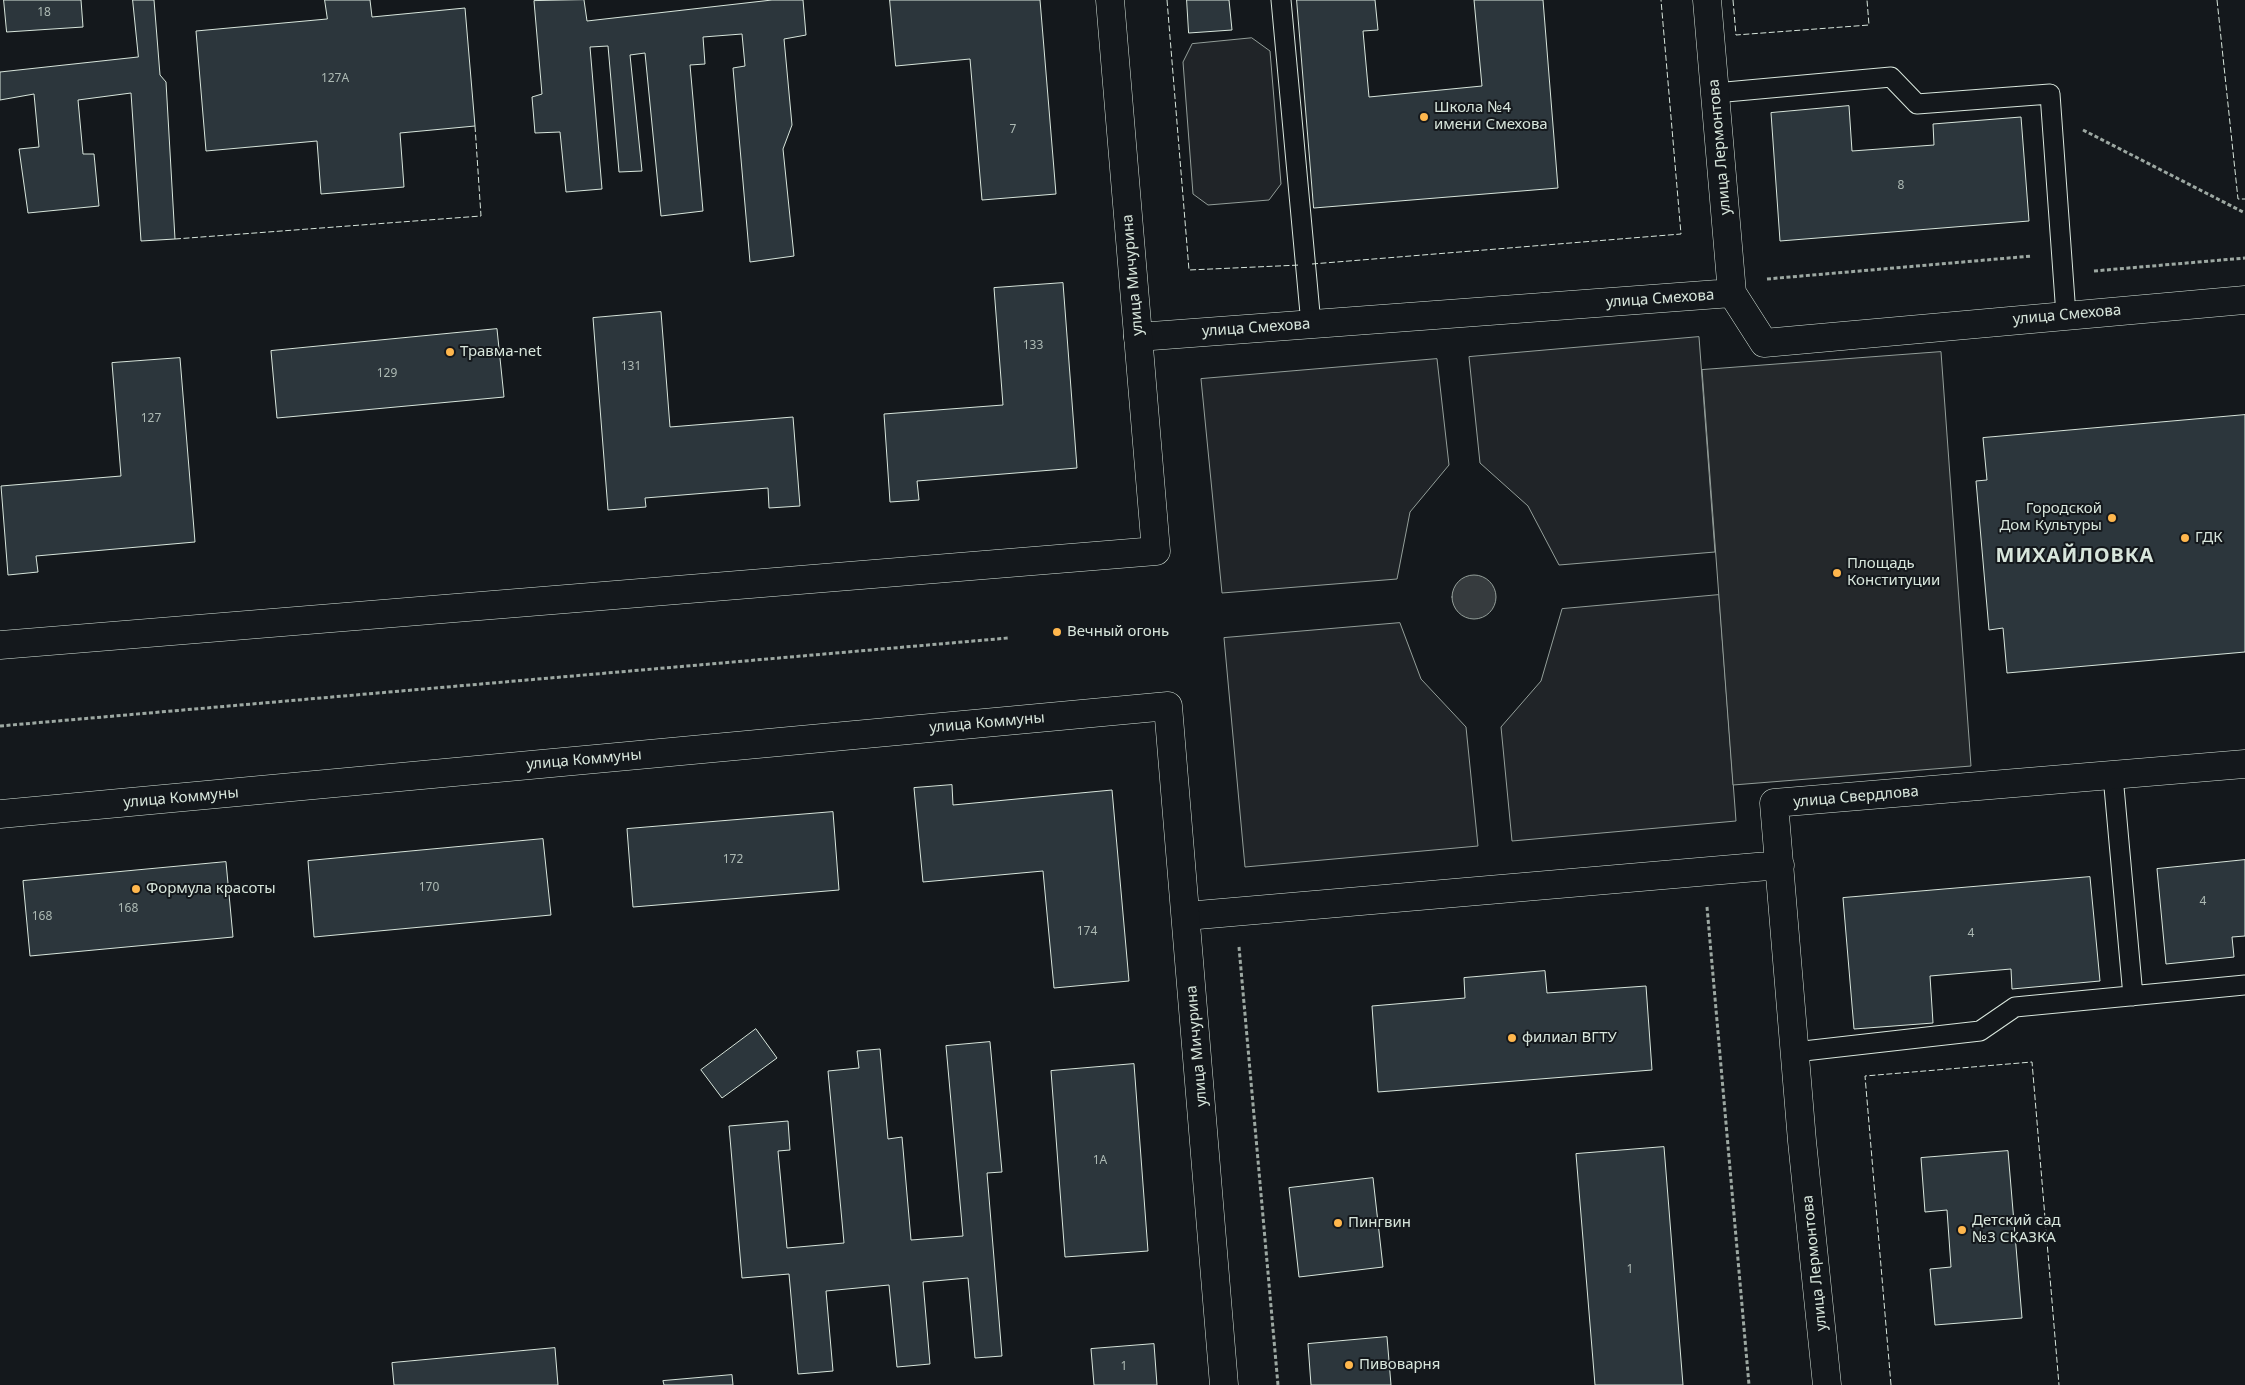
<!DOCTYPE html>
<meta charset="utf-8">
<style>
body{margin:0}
canvas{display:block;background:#14181c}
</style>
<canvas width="2245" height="1385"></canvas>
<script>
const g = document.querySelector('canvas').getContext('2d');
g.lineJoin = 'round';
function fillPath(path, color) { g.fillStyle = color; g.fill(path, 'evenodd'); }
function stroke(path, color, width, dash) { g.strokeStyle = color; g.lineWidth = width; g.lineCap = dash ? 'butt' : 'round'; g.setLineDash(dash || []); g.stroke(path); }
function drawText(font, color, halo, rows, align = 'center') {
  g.font = font + ' "Noto Sans",sans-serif'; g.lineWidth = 4; g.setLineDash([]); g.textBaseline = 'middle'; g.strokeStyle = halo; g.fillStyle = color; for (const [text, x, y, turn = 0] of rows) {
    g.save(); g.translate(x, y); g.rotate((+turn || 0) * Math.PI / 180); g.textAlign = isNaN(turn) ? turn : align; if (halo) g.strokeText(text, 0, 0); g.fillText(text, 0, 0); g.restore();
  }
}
const green = new Path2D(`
 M1252 38 1270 51 1281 184 1269 200 1208 205 1193 194 1183 62 1192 44Z
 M1699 337 1715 552 1559 565 1528 506 1480 463 1469 357Z
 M1437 359 1449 465 1410 512 1397 579 1222 593 1201 379Z
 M1719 595 1736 821 1512 841 1501 727 1541 681 1562 609Z
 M1400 623 1421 679 1466 727 1478 846 1245 867 1224 638Z`);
fillPath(green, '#202428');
stroke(green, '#939e99', 1);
const parking = new Path2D(`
 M1941 352 1971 766 1733 785 1702 370Z`);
fillPath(parking, '#24282b');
stroke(parking, '#939e99', 1);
const water = new Path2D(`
 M1452 597a22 22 0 1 1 44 0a22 22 0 1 1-44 0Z`);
fillPath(water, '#363b3e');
stroke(water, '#939e99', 1);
const building = new Path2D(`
 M4 0H81L83 27 7 32Z
 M133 0H154L160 75 166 82 175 239 141 241 131 93 78 100 83 154H94L99 206 28 213 19 149 39 147 34 94 0 100V72L138 57Z
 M325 0H370L372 17 465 8 475 126 400 133 404 187 321 194 317 141 206 151 196 31 327 19Z
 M584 0 587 21 772 0H803L806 35 784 39 792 125 783 149 794 256 750 262 733 68 745 66 742 34 703 37 705 64 690 65 703 211 661 216 645 53 630 55 642 171 619 172 608 46 590 47 602 189 566 192 560 132 535 133 532 97 542 94 534 1Z
 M890 0H1040L1056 194 982 200 970 59 896 66Z
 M1187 0H1229L1232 30 1189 33Z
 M1297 0H1375L1378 30 1363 31 1369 97 1482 86 1474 0H1543L1558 188 1314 208Z
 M1849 106 1852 151 1934 145 1933 124 2021 117 2029 221 1780 241 1771 113Z
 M1063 283 1077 468 917 481 919 500 890 502 884 414 1003 405 994 288Z
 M661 312 670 427 793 417 800 506 769 508 768 488 645 498 646 507 608 510 593 318Z
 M497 329 504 397 277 418 271 351Z
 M180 358 195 542 36 556 38 572 8 575 1 486 121 476 112 363Z
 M2245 415V652L2007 673 2003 628 1989 630 1976 481 1987 480 1983 438Z
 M952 785 953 805 1112 790 1129 981 1054 988 1043 871 923 882 914 788Z
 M833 812 839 890 633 907 627 829Z
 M543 839 551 915 314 937 308 861Z
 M2245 860V936L2232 937 2234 957 2166 964 2157 869Z
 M226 862 233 937 30 956 23 881Z
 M2090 877 2100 981 2012 989 2011 969 1930 976 1933 1023 1854 1029 1843 898Z
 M1545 971 1547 993 1646 986 1652 1070 1378 1092 1372 1006 1465 998 1464 978Z
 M756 1029 777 1058 722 1098 701 1070Z
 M990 1042 1002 1172 987 1173 1002 1356 975 1358 968 1278 923 1282 930 1364 897 1367 889 1285 826 1291 833 1371 798 1374 789 1274 742 1278 729 1126 788 1121 790 1150 778 1151 787 1248 844 1243 828 1071 859 1068 857 1051 880 1049 888 1139 902 1137 911 1240 963 1236 946 1046Z
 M1134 1064 1148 1251 1065 1257 1051 1071Z
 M1664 1147 1683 1385H1595L1576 1154Z
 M2008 1151 2022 1318 1935 1325 1930 1269 1951 1267 1947 1210 1925 1212 1921 1158Z
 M1373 1178 1383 1267 1299 1277 1289 1188Z
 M1387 1337 1391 1385H1311L1308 1344Z
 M1154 1344 1157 1385H1094L1091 1349Z
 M555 1348 558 1385H394L392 1363Z
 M732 1375 733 1385H664L663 1381Z`);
fillPath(building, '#2c363c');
stroke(building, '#d8e6dc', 1);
const lane = new Path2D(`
 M1281 0 1311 324
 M1715 93 1891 77 1917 104 2050 94 2066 315
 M2113 776 2133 996
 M1795 1052 1980 1031 2015 1007 2245 985`);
const street = new Path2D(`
 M1707 0 1732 293
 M1138 337 1732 293 1764 343 2245 300
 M1186 916 1780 865
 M1827 1385 1802 1141 1774 803 2245 764`);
const secondary = new Path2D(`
 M0 645 1156 551 1110 0
 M0 814 1168 706 1224 1385`);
stroke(lane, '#d8e6dc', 21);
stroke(street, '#d8e6dc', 29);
stroke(secondary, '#d8e6dc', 29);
stroke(new Path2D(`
 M2083 130 2245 213
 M2094 271 2245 258
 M1767 279 2032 256
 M0 726 1008 638
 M1707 907 1749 1385
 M1239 947 1278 1385`), '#9da8a2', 3, [4, 2.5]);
stroke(lane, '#14181c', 19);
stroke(street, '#14181c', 28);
stroke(secondary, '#14181c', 28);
stroke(new Path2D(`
 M1167 0 1189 270 1300 265
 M1733 0 1736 35 1869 25 1867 0
 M2217 0 2238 199H2245
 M175 239 481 216 475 126
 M1312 264 1681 234 1661 0
 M1891 1385 1865 1076 2032 1062 2059 1385`), '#d8e6dc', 1, [6, 2.5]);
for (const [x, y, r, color] of [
 [1424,117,5,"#ffb74d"],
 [450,352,5,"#ffb74d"],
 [2112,518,5,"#ffb74d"],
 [2185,538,5,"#ffb74d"],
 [1837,573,5,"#ffb74d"],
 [1057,632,5,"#ffb74d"],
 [136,889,5,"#ffb74d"],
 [1512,1038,5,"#ffb74d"],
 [1338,1223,5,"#ffb74d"],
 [1962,1230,5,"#ffb74d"],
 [1349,1365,5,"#ffb74d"]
]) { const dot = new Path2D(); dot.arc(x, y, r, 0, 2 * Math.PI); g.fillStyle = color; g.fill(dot); stroke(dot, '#14181c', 2); }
drawText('12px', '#adbab4', null, [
 ["18",44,13],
 ["127А",335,79],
 ["7",1013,130],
 ["8",1901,186],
 ["133",1033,346],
 ["131",631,367],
 ["129",387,374],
 ["127",151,419],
 ["172",733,860],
 ["170",429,888],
 ["4",2203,902],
 ["168",128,909],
 ["168",42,917],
 ["174",1087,932],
 ["4",1971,934],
 ["1А",1100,1161],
 ["1",1630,1270],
 ["1",1124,1367]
]);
drawText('15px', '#d8e6dc', '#14181c', [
 ["Школа №4",1434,108],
 ["имени Смехова",1434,125],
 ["Травма-net",460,352],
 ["Городской",2102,509,"right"],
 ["Дом Культуры",2102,526,"right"],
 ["ГДК",2195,538],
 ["Площадь",1847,564],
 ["Конституции",1847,581],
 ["Вечный огонь",1067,632],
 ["Формула красоты",146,889],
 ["филиал ВГТУ",1522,1038],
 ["Детский сад",1972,1221],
 ["№3 СКАЗКА",1972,1238],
 ["Пингвин",1348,1223],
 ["Пивоварня",1359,1365]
], 'left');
drawText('15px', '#d8e6dc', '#14181c', [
 ["улица Лермонтова",1720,147,-95],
 ["улица Мичурина",1133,275,-95],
 ["улица Смехова",1660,299,-4],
 ["улица Смехова",2067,315,-5],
 ["улица Смехова",1256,328,-4],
 ["улица Коммуны",987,723,-5],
 ["улица Коммуны",584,760,-5],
 ["улица Свердлова",1856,797,-5],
 ["улица Коммуны",181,798,-5],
 ["улица Мичурина",1197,1046,-95],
 ["улица Лермонтова",1815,1263,-96]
]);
g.letterSpacing = '1px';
drawText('bold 20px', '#d8e6dc', '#14181c', [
 ["МИХАЙЛОВКА",2075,556]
]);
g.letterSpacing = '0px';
</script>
